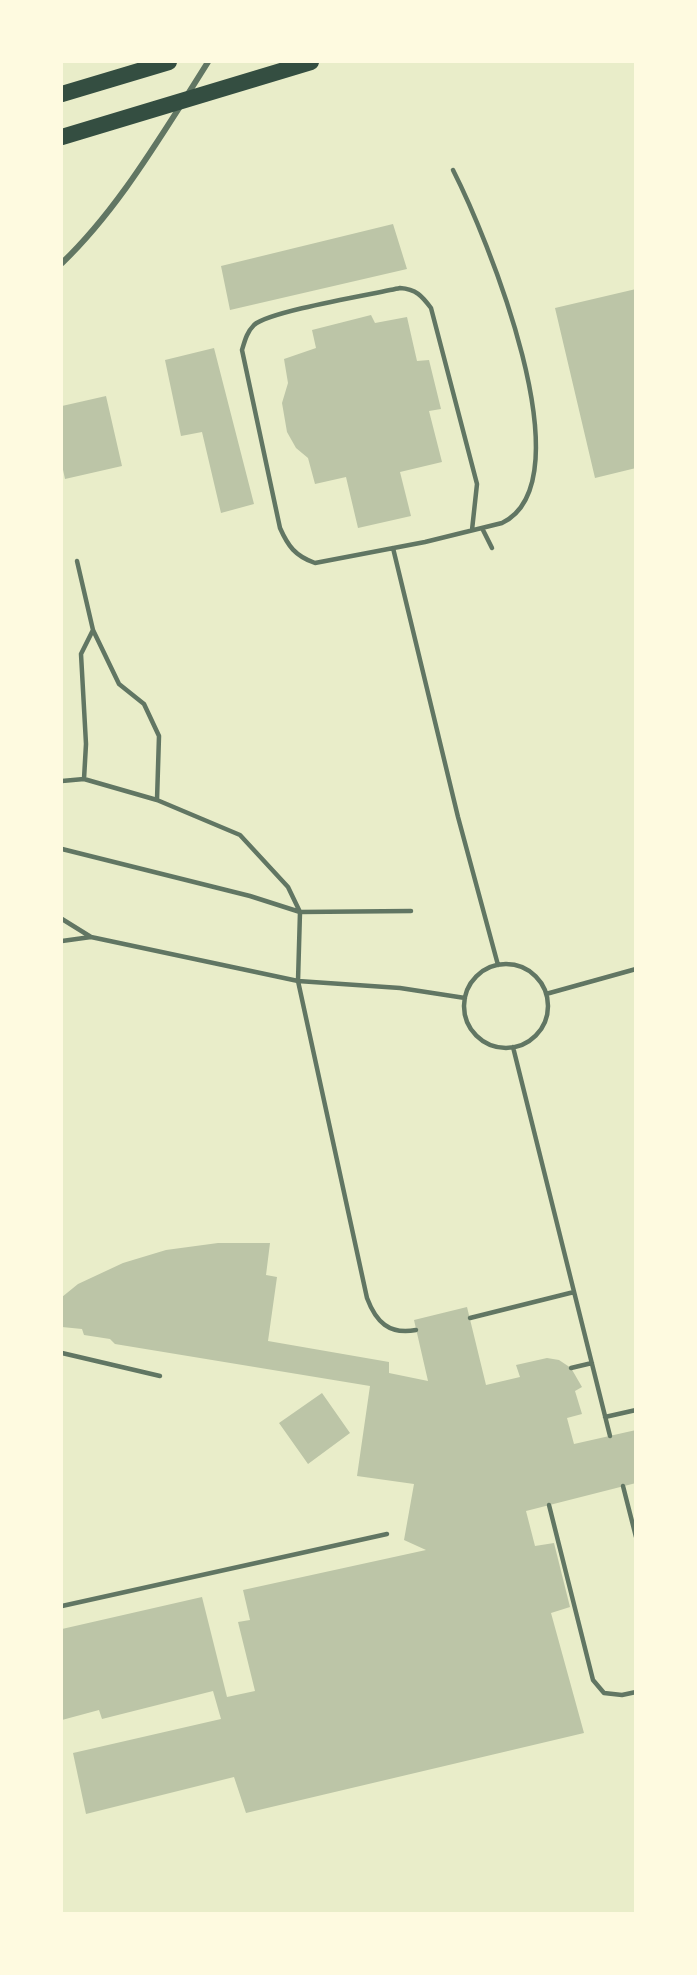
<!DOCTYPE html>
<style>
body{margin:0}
#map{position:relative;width:697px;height:1975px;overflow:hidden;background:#e9edc9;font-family:"PT Sans Narrow",sans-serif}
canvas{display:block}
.frame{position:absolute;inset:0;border:63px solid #fefae0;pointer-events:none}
</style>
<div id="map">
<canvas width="697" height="1975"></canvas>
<div class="frame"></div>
</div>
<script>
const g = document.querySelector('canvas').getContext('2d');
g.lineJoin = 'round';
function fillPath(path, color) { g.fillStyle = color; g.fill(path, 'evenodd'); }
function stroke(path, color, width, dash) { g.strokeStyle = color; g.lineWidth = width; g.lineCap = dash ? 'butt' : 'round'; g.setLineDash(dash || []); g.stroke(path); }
fillPath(new Path2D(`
 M393 224 407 269 230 310 221 266Z
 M636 289V468L595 478 555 308Z
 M371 315 375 323 407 317 417 361 429 360 441 409 429 411 442 462 400 472 411 516 358 528 346 477 315 484 308 458 296 448 287 432 282 403 288 383 284 359 316 348 312 330Z
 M214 348 254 504 221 513 202 432 181 436 165 360Z
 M106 396 122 466 65 479 62 465V406Z
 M218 1243H270L266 1275 277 1277 268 1341 389 1362V1373L428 1381 414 1320 467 1307 486 1385 520 1377 516 1365 547 1358 559 1360 571 1368 582 1387 575 1391 582 1414 567 1418 574 1444 636 1430V1483L526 1511 535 1546 554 1543 570 1607 551 1613 584 1733 246 1813 234 1777 86 1814 73 1753 221 1719 213 1691 102 1719 99 1710 62 1720V1629L202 1597 227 1697 255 1691 238 1622 250 1620 243 1590 426 1550 404 1540 414 1484 357 1476 370 1386 115 1344 110 1339 84 1335 82 1329 62 1327V1297L78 1284 123 1263 166 1250Z
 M322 1393 350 1433 308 1464 279 1423Z`), '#bcc5a7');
stroke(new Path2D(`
 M453 170C485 233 589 481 502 523L425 542 315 563C295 556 288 546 280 528L242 350C245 340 247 332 254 325 269 311 374 294 400 288 416 289 422 296 431 308L477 484 472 530
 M482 528 492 548
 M393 548 458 817 498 965
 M93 630 119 684 144 704 159 736 157 800 240 835 288 887 300 912 411 911
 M84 779 157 800
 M62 781 84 779 86 744 81 654 93 630 77 561
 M62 849 250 896 300 912 298 981 367 1298C376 1322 389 1335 416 1330
 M62 919 91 937
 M62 941 91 937 298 981 400 988 465 998
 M464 1006a42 42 0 1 1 84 0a42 42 0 1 1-84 0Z
 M546 994 636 969
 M513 1047 610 1436
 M470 1318 574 1292
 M62 1353 160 1376
 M571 1368 592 1363
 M605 1417 636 1410
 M623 1486 636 1537
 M549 1505 593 1680 604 1693 622 1695 636 1692
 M62 1606 387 1534`), '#617663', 4.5);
stroke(new Path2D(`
 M186 97 208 62
 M62 263C109 218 146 160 181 105`), '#617663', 6);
stroke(new Path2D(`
 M62 94 169 62
 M62 137 311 62`), '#344e41', 16);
</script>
